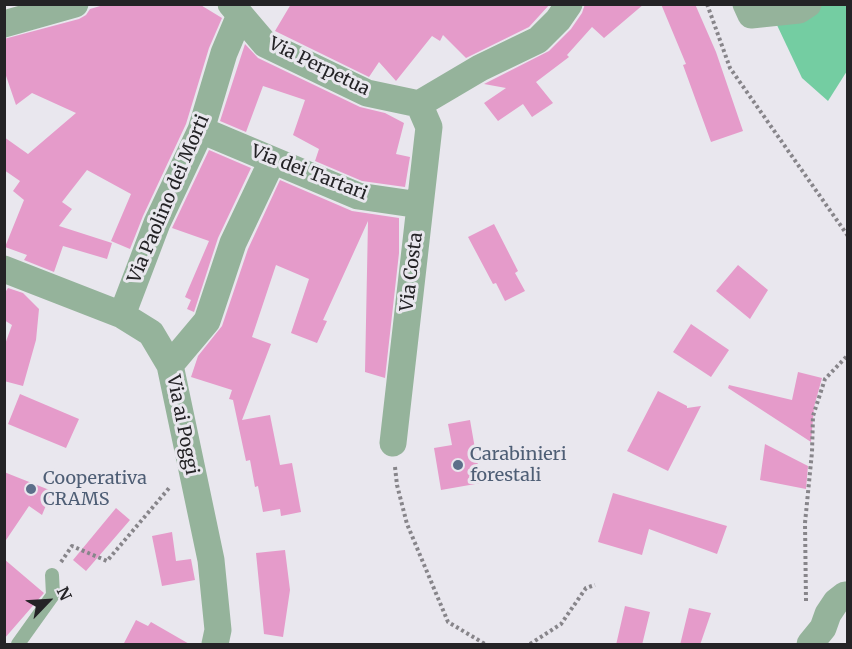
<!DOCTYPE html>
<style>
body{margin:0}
#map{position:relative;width:852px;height:649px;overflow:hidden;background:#e9e7ee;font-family:Merriweather,serif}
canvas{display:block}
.frame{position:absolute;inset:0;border:6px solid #242326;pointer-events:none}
.north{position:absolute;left:18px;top:571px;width:60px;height:60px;-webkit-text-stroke:4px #e9e7ee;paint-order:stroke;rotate:65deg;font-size:16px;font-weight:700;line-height:24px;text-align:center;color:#242326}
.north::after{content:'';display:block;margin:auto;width:21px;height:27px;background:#242326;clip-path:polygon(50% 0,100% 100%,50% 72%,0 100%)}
</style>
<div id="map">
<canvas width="852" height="649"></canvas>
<div class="frame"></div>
<div class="north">N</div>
</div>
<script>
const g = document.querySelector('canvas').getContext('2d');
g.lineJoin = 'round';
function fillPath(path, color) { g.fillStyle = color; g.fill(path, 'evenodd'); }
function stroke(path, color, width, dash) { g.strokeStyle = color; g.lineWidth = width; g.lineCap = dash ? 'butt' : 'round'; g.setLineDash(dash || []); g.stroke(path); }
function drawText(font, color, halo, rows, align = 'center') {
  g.font = font + ' Merriweather,serif'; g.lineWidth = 6; g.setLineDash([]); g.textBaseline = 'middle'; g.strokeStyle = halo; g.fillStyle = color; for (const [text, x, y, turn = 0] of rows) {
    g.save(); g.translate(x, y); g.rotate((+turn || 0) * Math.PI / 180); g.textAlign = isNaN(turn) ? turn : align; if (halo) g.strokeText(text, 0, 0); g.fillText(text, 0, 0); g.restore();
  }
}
fillPath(new Path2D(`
 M779 5H847V71L828 101 802 78 776 23Z`), '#74cda2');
fillPath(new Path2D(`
 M107 4H199L222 18 209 48 186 124 143 216 130 249 111 241 131 194 87 170 62 202 72 209 59 226 112 243 107 259 63 246 54 272 24 260 27 255 5 247 24 200 13 191 20 181 4 170V137L28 154 76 113 32 93 16 105 4 70V39L79 19 86 15 90 9Z
 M291 4H550L529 27 466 58 443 35 440 41 432 36 396 81 379 62 369 77 275 31Z
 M585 4H644L604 38 592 27 567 55 569 57 536 82 553 103 532 117 523 104 498 121 484 103 506 88 484 84 549 51 571 29 582 13Z
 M661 4H695L716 52 743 131 711 142 683 65 686 64Z
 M245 44 258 58 360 107 385 113 404 123 396 154 410 157 405 187 362 181 315 161 319 149 293 135 305 100 263 86 246 132 220 121Z
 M209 150 251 168 218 238 194 312 187 309 191 300 185 297 209 241 172 228Z
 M280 180 352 211 399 218V253L385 378 365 372 368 221 323 320 327 321 317 343 291 333 309 279 276 265 252 337 271 344 242 420 270 415 280 465 292 463 301 512 281 516 280 509 263 512 258 486 255 487 250 460 246 461 233 400 229 399 232 390 191 377 198 356 222 326 248 249Z
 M494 224 518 271 515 273 525 291 505 301 496 283 493 284 468 237Z
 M738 265 768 290 750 319 716 291Z
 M8 288 23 293 39 309 36 340 23 386 4 381V347L12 325 4 320V294Z
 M691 324 729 350 711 377 673 352Z
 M798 372 822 378 814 407 811 442 728 388 729 385 792 400Z
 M658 391 687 406V408L701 406 668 471 627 451Z
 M20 394 79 419 66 448 8 424Z
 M470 420 481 483 441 490 434 448 452 445 448 424Z
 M765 444 808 466 806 489 760 480Z
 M4 472 52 491 42 515 29 506 4 543Z
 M613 493 727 526 717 554 649 529 642 555 598 542Z
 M116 508 130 520 86 571 73 560Z
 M172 532 176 561 191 559 195 580 162 586 152 536Z
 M285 550 290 590 283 637 264 634 256 553Z
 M4 559 44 593 4 639Z
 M625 606 650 612 642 645H616Z
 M689 608 711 613 700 645H680Z
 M136 620 148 626 151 622 191 645H123Z`), '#e59bca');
stroke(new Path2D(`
 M707 4 730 68 848 236
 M395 467 397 485 407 524 448 622 485 644
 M61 562 72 546 107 561 170 487
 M806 601 805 523 812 452 813 416 825 379 848 355
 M530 644 561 624 586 588 595 585`), '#87858a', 4, [3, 3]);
stroke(new Path2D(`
 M18 644 53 595 52 575`), '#95b39b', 14);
stroke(new Path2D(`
 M231 4 265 44 367 93 419 104 480 68 538 40 558 20 569 4
 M746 4 751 15 799 10 808 4
 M4 24 75 4
 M201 130 358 196 420 205
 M4 269 122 315 151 333 170 365 211 560 218 630 215 644
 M122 315 157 223 201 130 224 53 240 15
 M170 365 207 321 233 243 272 161
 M393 443 429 127 419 104
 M810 644 823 628 828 614 836 602 845 595H848`), '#95b39b', 27);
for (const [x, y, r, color] of [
 [458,465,6,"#5c6f8a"],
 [31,489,6,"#5c6f8a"]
]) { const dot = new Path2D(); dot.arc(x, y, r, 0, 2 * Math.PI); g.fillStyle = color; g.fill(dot); stroke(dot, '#e9e7ee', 2); }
drawText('18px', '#242326', '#e9e7ee', [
 ["Via Perpetua",319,67,26],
 ["Via dei Tartari",309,173,21],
 ["Via Paolino dei Morti",169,199,-67],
 ["Via Costa",412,272,-83],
 ["Via ai Poggi",182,425,79]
]);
drawText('18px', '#4e5e75', '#e9e7ee', [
 ["Carabinieri",470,455],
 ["forestali",470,476],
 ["Cooperativa",43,479],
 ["CRAMS",43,500]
], 'left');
</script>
